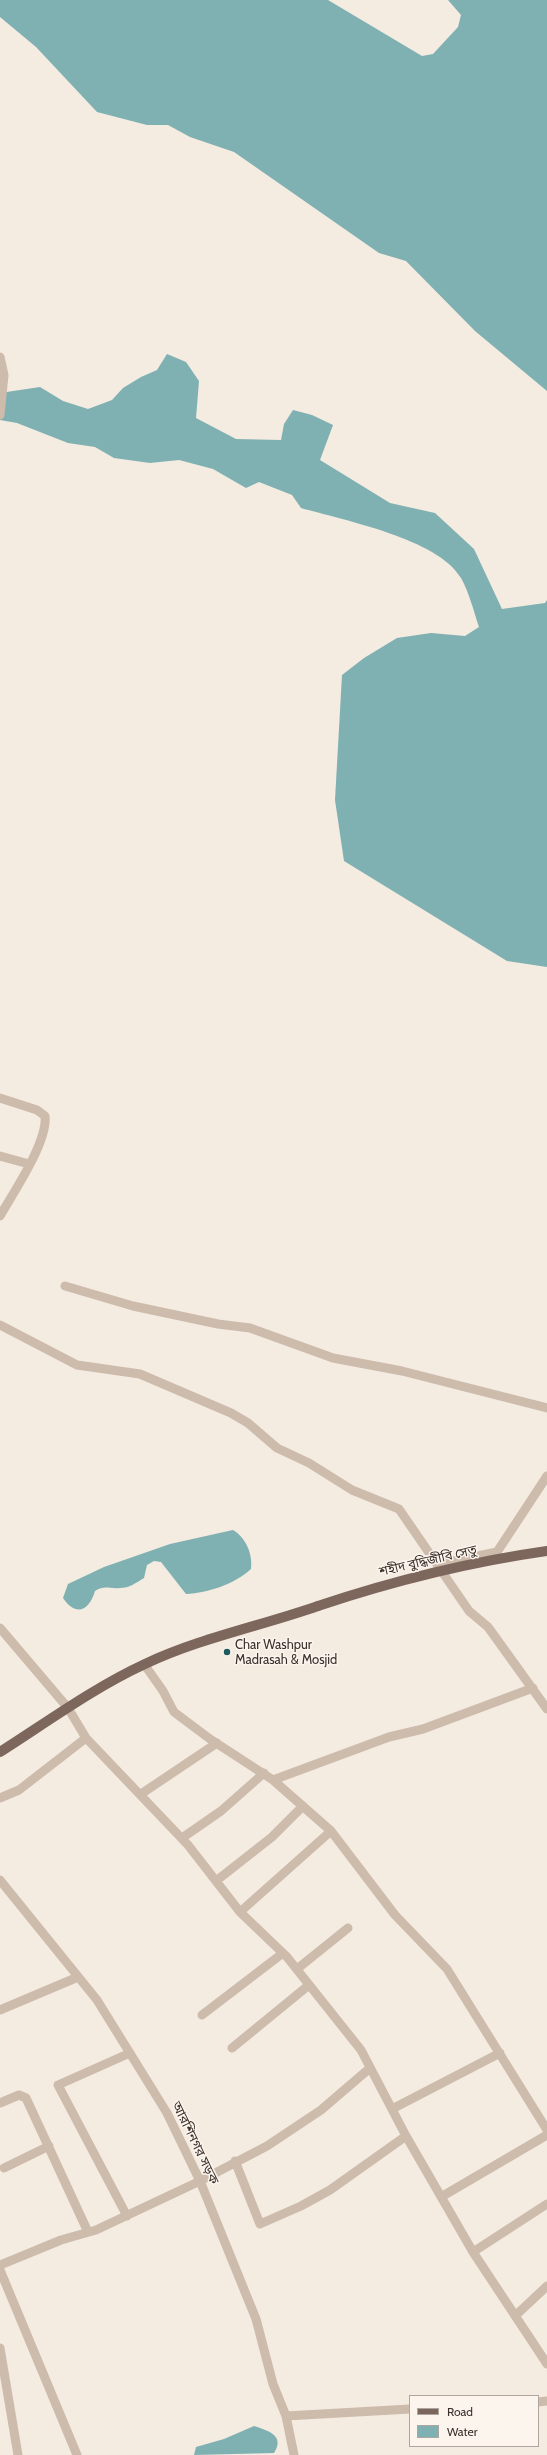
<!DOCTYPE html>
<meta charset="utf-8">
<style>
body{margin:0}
#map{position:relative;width:547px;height:2455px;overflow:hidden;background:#f4ebe1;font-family:Cabin,sans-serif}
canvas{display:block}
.legend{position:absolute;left:409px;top:2395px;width:130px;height:52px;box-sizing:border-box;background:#fbf5ee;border:1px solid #aea6a0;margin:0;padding:5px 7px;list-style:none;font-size:12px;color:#3b302b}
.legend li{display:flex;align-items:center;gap:8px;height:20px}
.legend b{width:20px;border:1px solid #aea6a0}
</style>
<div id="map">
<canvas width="547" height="2455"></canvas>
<ul class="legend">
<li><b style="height:5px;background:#7d675c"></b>Road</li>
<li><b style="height:11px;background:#7fb0b2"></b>Water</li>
</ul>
</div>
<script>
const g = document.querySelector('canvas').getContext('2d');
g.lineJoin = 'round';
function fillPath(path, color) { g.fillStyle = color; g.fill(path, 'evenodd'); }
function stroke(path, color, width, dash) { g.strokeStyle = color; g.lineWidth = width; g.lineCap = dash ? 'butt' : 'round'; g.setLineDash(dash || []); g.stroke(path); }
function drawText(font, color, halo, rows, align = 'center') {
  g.font = font + ' Cabin,"Noto Sans Bengali",sans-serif'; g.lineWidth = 3; g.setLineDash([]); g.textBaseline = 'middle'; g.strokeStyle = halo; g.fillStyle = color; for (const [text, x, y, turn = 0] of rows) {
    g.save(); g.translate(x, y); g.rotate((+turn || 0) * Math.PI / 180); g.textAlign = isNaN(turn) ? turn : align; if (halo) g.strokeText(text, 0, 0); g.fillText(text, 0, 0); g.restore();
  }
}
fillPath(new Path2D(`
 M0 0H328L422 56 433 54 458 27 461 15 448 0H547V391L475 331 406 261 379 253 234 152 190 137 168 125H147L97 112 36 47 0 17Z
 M167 354 186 362 199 381 196 418 236 439 281 440 284 424 293 410 312 415 333 425 320 460 390 503 435 513 474 549 502 609 545 603 547 600V967L507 961 344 861 335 800 342 675 364 658 397 638 431 633 465 636 479 627C474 612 469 592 461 578 439 539 343 520 301 508L292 495 259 482 246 488 213 469 179 460 150 463 114 458 95 447 68 443 17 423 0 420V393L40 387 63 401 88 409 112 400 123 388 141 377 157 370Z
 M233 1530C246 1538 253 1554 251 1569 235 1584 208 1593 186 1594L161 1562 154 1561 147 1565 144 1578C136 1583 129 1588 120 1588 109 1589 104 1585 95 1591 89 1611 76 1617 63 1598L68 1584 104 1567 170 1544Z
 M254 2426C266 2430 286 2435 274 2453L194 2455 196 2447 224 2439Z`), '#7fb0b2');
stroke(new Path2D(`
 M0 357 4 375 0 415
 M0 1098 37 1110 45 1116C48 1142 13 1193 0 1216
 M0 1156 29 1164
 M65 1286 133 1306 218 1324 250 1328 333 1358 402 1371 547 1408
 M0 1325 77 1365 140 1374 231 1413 248 1423 277 1448 309 1463 352 1490 399 1509 469 1611 488 1627 547 1709
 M439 1564 497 1552 547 1476
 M0 1628 68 1708 86 1738 188 1845 240 1912 287 1957 361 2050 406 2136 473 2252 547 2364
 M144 1664 163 1691 174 1712 210 1739 273 1780 331 1831 395 1915 447 1969 547 2130
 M273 1780 389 1737 423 1729 533 1688
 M141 1794 217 1743
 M0 1798 19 1790 86 1738
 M182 1838 221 1811 264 1773
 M0 1880 97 2000 167 2113 200 2181 256 2319 273 2384 286 2416 294 2455
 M216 1881 272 1837 303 1806
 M240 1912 331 1831
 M297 1969 348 1928
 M0 2010 78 1977
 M202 2015 283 1953
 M232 2048 309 1985
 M0 2103 19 2095 26 2098 88 2232
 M392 2109 500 2053
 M235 2161 260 2224 301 2206 330 2190 406 2136
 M4 2168 49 2146
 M441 2197 547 2135
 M127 2216 58 2085 130 2053
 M473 2252 547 2204
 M0 2265 61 2240 96 2230 200 2181 267 2146 321 2110 370 2068
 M0 2270 77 2455
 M515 2316 547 2286
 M0 2348 18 2455
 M538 2402 547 2401
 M286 2416 410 2409`), '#cdbbac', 9);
stroke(new Path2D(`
 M0 1752C47 1722 95 1687 145 1664 200 1638 261 1626 318 1606`), '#7d675c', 10);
stroke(new Path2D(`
 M318 1606C393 1581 469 1562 547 1551`), '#7d675c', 10);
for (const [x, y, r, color] of [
 [227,1652,4,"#1f5a5e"]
]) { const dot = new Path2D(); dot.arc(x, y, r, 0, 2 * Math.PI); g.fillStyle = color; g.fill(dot); stroke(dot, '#fbf5ee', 1.5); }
drawText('13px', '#3b302b', '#fbf5ee', [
 ["শহীদ বুদ্ধিজীবি সেতু",428,1561,-13],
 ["আরশিনগর সড়ক",195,2143,64]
]);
drawText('13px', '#3b302b', '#fbf5ee', [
 ["Char Washpur",235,1645],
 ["Madrasah & Mosjid",235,1660]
], 'left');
</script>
